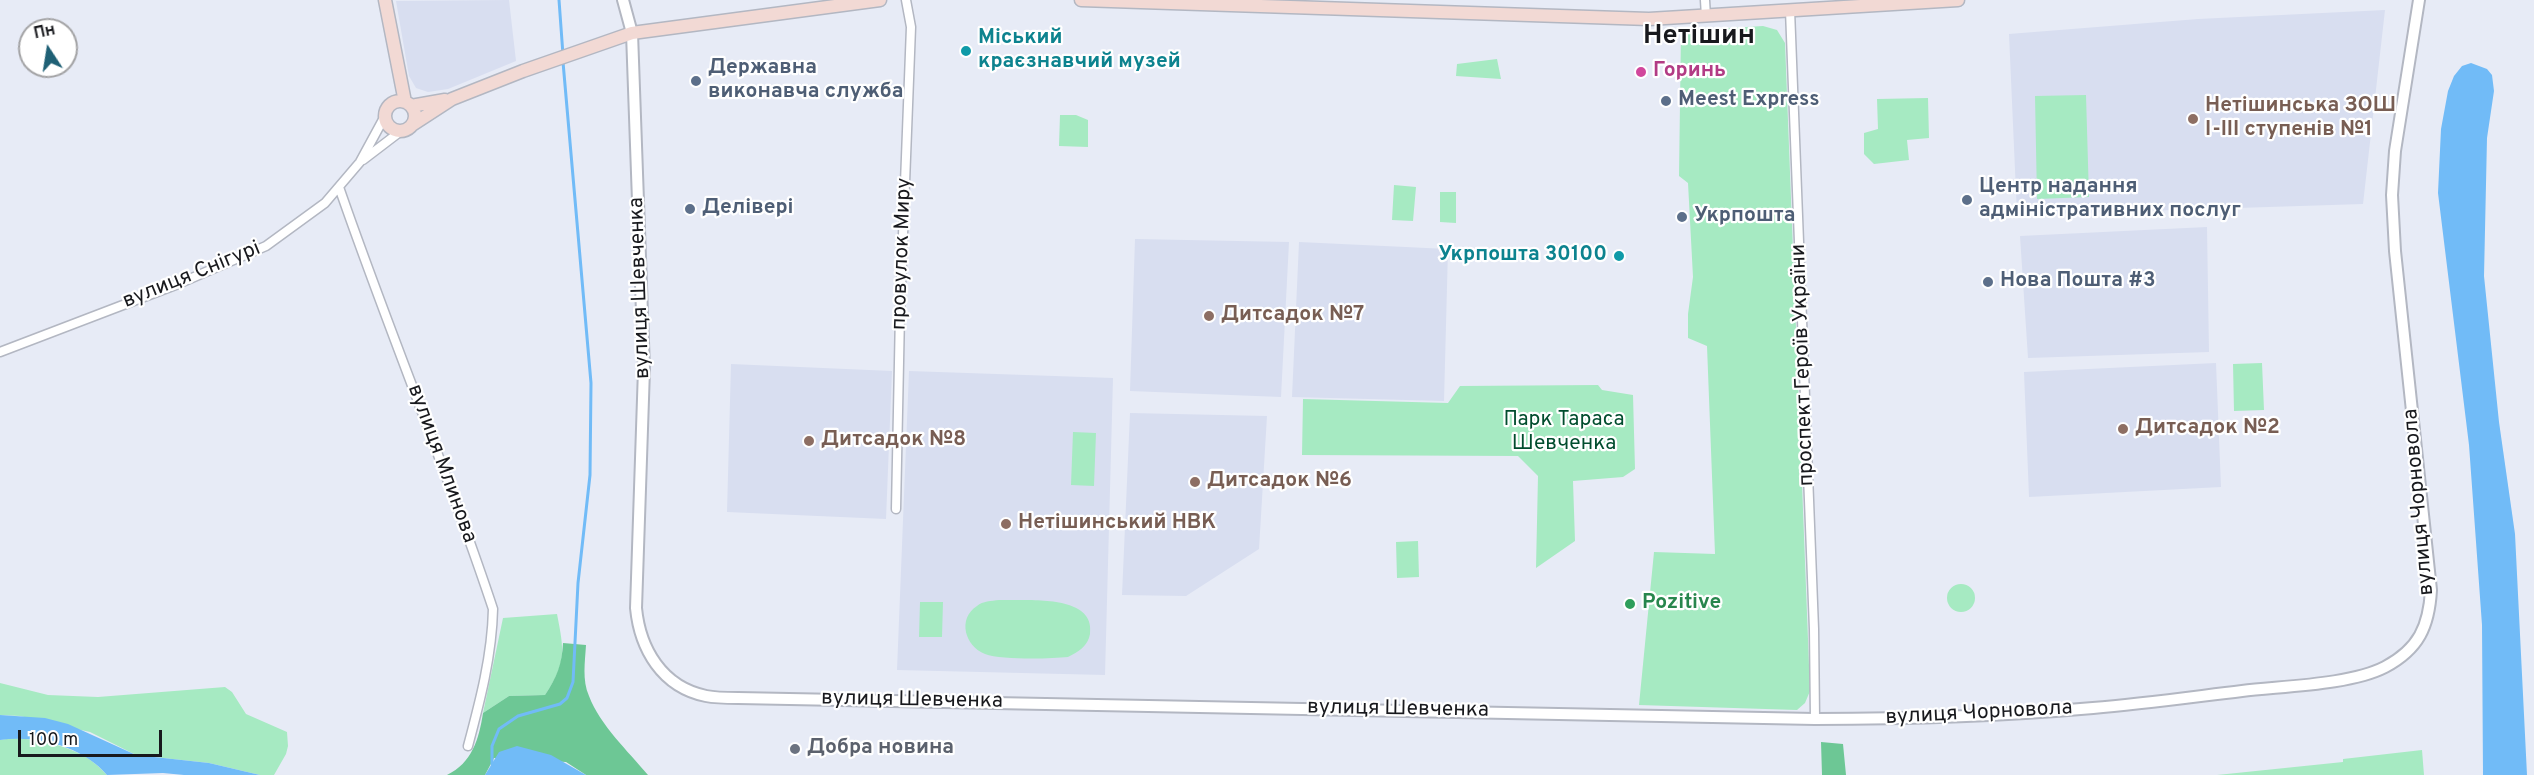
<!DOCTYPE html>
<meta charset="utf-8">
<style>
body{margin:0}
#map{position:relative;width:2534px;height:775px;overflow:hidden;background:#e7ebf6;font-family:Overpass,sans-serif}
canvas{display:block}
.north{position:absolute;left:18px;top:18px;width:60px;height:60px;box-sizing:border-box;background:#fff;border:2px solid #a3a3a5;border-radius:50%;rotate:348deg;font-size:16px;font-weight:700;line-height:24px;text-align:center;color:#18191d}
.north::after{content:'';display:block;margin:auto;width:21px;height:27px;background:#1f6075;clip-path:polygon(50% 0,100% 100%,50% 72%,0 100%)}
.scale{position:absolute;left:18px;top:730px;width:144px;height:27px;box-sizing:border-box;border:3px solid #18191d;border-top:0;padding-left:8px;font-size:18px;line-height:21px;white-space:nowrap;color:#18191d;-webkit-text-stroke:4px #fff;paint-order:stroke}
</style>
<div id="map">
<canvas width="2534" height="775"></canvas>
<div class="north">Пн</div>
<div class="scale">100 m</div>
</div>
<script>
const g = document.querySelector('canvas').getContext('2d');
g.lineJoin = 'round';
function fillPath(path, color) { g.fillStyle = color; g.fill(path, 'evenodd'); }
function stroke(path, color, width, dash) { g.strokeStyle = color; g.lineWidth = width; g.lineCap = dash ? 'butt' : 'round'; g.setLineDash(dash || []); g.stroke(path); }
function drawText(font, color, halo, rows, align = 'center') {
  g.font = font + ' Overpass,sans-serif'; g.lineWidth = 4.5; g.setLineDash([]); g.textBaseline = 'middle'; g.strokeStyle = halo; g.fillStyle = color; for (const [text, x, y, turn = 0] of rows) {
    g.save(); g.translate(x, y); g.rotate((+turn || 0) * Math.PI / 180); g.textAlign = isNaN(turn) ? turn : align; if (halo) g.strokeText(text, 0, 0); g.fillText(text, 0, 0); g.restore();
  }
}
fillPath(new Path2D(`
 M509 0 516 61 448 89 428 92 416 88 409 76 396 1Z
 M2385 10 2363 204 2017 215 2009 34 2198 19Z
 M2207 227 2209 352 2028 358 2020 236Z
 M1135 239 1289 242 1281 397 1130 391Z
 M1299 242 1448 249 1444 401 1292 397Z
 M2216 363 2221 487 2029 497 2024 372Z
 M731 364 892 371 886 519 727 512Z
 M909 371 1113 378 1105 675 897 670Z
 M1130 413 1267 416 1259 549 1186 596 1122 595Z`), '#d8def0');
fillPath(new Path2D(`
 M1763 26 1777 30 1785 43 1810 691 1805 703 1797 710 1639 705 1654 552 1715 554 1707 346 1688 338V314L1693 277 1688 183 1679 176 1681 31Z
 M1497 59 1501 79 1456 76 1457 64Z
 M2086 95 2089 197 2037 199 2035 96Z
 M1928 98 1929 138 1907 140 1909 160 1874 164 1864 154V133L1878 129 1877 99Z
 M1060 115H1076L1088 120V147L1059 146Z
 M1394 185 1416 187 1413 221 1392 220Z
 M1440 192H1456V223L1440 222Z
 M2262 363 2264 410 2234 411 2233 364Z
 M1598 385 1602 390 1633 395 1635 469 1623 477 1573 481 1575 541 1536 568 1538 476 1518 456 1302 455 1303 399 1448 403 1460 386Z
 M1073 432 1096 433 1094 486 1071 485Z
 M1418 541 1419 577 1397 578 1396 542Z
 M1947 598a14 14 0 1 1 28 0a14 14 0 1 1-28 0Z
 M999 600C1024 601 1096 593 1090 634 1088 646 1078 652 1068 657 1049 659 1001 660 985 654 965 646 957 619 977 606 983 601 991 601 999 600Z
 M920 602H943L942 637H919Z
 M557 614C564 650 567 663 545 695L509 696 483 713 503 618Z
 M0 683 48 695 98 697 225 687 232 692 246 714 287 732 288 746 286 754 274 775H260L209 763 136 755 90 732 20 716 0 715Z
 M13 738C47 740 84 748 107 775H0V740Z
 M2422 750 2424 775H2217L2343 762V759Z`), '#a6eac2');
fillPath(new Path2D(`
 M563 643 586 645C585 662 582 680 589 696 600 725 628 751 648 775H586L566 762 494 758 485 775H447C472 763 479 739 483 713L509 696 545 695C557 677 562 664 563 643Z
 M1821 742 1843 744 1846 775H1822Z`), '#6dc795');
fillPath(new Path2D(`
 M2471 63 2487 69 2492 75 2494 91 2487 138 2484 276 2499 422 2515 534 2527 775H2483L2482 625 2469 445 2438 193 2441 129 2448 91 2454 76 2462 66Z
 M0 715 45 718 68 724 136 755 209 763 260 775H184L163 773 107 775C82 746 37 735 0 740Z
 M517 746 551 755 586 775H485L499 752Z`), '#71bbf7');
stroke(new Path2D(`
 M559 0 563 55
 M492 764V746L499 729 518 716 560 704 567 698 573 682 578 583 590 475 591 383 563 62`), '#71bbf7', 3);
const minor = new Path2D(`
 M1705 0 1706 17
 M1790 10 1814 629 1815 719
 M363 160 401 131
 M339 187C388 329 446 467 493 609 492 656 480 701 468 746
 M0 352 178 284 266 246 325 203 360 162 385 116
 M896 509 900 313 911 27 906 0`);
const tertiary = new Path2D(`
 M623 0 632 33 644 369 636 608C640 649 662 687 706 696 716 698 728 698 738 698L1815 719C1907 719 2001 716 2093 708 2143 704 2192 697 2242 691 2283 686 2350 685 2385 667 2419 649 2429 626 2431 590L2395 251 2392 195 2395 151 2419 0`);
const secondary = new Path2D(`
 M385 0 405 102
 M1081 0 1649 19 1958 0
 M385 116a15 15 0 1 1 30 0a15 15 0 1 1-30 0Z
 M411 106 445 100
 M412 125 452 99 523 71 632 33 880 0`);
stroke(minor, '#b3b7c2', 11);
stroke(tertiary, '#b3b7c2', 14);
stroke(secondary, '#b3b7c2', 15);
stroke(minor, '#fff', 8);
stroke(tertiary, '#fff', 10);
stroke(secondary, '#f2d9d4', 12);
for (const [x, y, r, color] of [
 [966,51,6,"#0f9aa8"],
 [1641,72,6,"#d1479c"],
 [696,81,6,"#5c6f8a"],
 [1666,101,6,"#5c6f8a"],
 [2193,119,6,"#8d6e63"],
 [1967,200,6,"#5c6f8a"],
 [690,209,6,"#5c6f8a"],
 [1682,217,6,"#5c6f8a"],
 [1619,256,6,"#0f9aa8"],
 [1988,282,6,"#5c6f8a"],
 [1209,316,6,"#8d6e63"],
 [2123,429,6,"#8d6e63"],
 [809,441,6,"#8d6e63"],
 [1195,482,6,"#8d6e63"],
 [1006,524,6,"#8d6e63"],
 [1630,604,6,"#2e9e5b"],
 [795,749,6,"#6b7280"]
]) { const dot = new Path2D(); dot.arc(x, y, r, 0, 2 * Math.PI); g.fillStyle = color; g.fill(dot); stroke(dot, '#fff', 2); }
drawText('bold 21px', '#0d838f', '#fff', [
 ["Міський",978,39],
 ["краєзнавчий музей",978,63],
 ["Укрпошта 30100",1607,256,"right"]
], 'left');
drawText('bold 21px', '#4e5e75', '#fff', [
 ["Державна",708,69],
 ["виконавча служба",708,93],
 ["Meest Express",1678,101],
 ["Центр надання",1979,188],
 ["адміністративних послуг",1979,212],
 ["Делівері",702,209],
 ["Укрпошта",1694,217],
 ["Нова Пошта #3",2000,282]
], 'left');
drawText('bold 21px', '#b23c85', '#fff', [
 ["Горинь",1653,72]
], 'left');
drawText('bold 21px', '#785e54', '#fff', [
 ["Нетішинська ЗОШ",2205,107],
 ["І-ІІІ ступенів №1",2205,131],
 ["Дитсадок №7",1221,316],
 ["Дитсадок №2",2135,429],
 ["Дитсадок №8",821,441],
 ["Дитсадок №6",1207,482],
 ["Нетішинський НВК",1018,524]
], 'left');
drawText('21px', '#18191d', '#fff', [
 ["провулок Миру",903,254,-88],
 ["вулиця Снігурі",192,276,-22],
 ["вулиця Шевченка",641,288,-92],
 ["проспект Героїв України",1804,365,-92],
 ["вулиця Млинова",441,464,70],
 ["вулиця Чорновола",2420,502,-95],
 ["вулиця Шевченка",912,701,1],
 ["вулиця Шевченка",1398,710,1],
 ["вулиця Чорновола",1979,714,-3]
]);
drawText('21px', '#014d2e', '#fff', [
 ["Парк Тараса",1564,421],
 ["Шевченка",1564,445]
]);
drawText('bold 21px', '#27864d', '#fff', [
 ["Pozitive",1642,604]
], 'left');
drawText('bold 21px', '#5b616d', '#fff', [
 ["Добра новина",807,749]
], 'left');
drawText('bold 27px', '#18191d', '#fff', [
 ["Нетішин",1699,38]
]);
</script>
